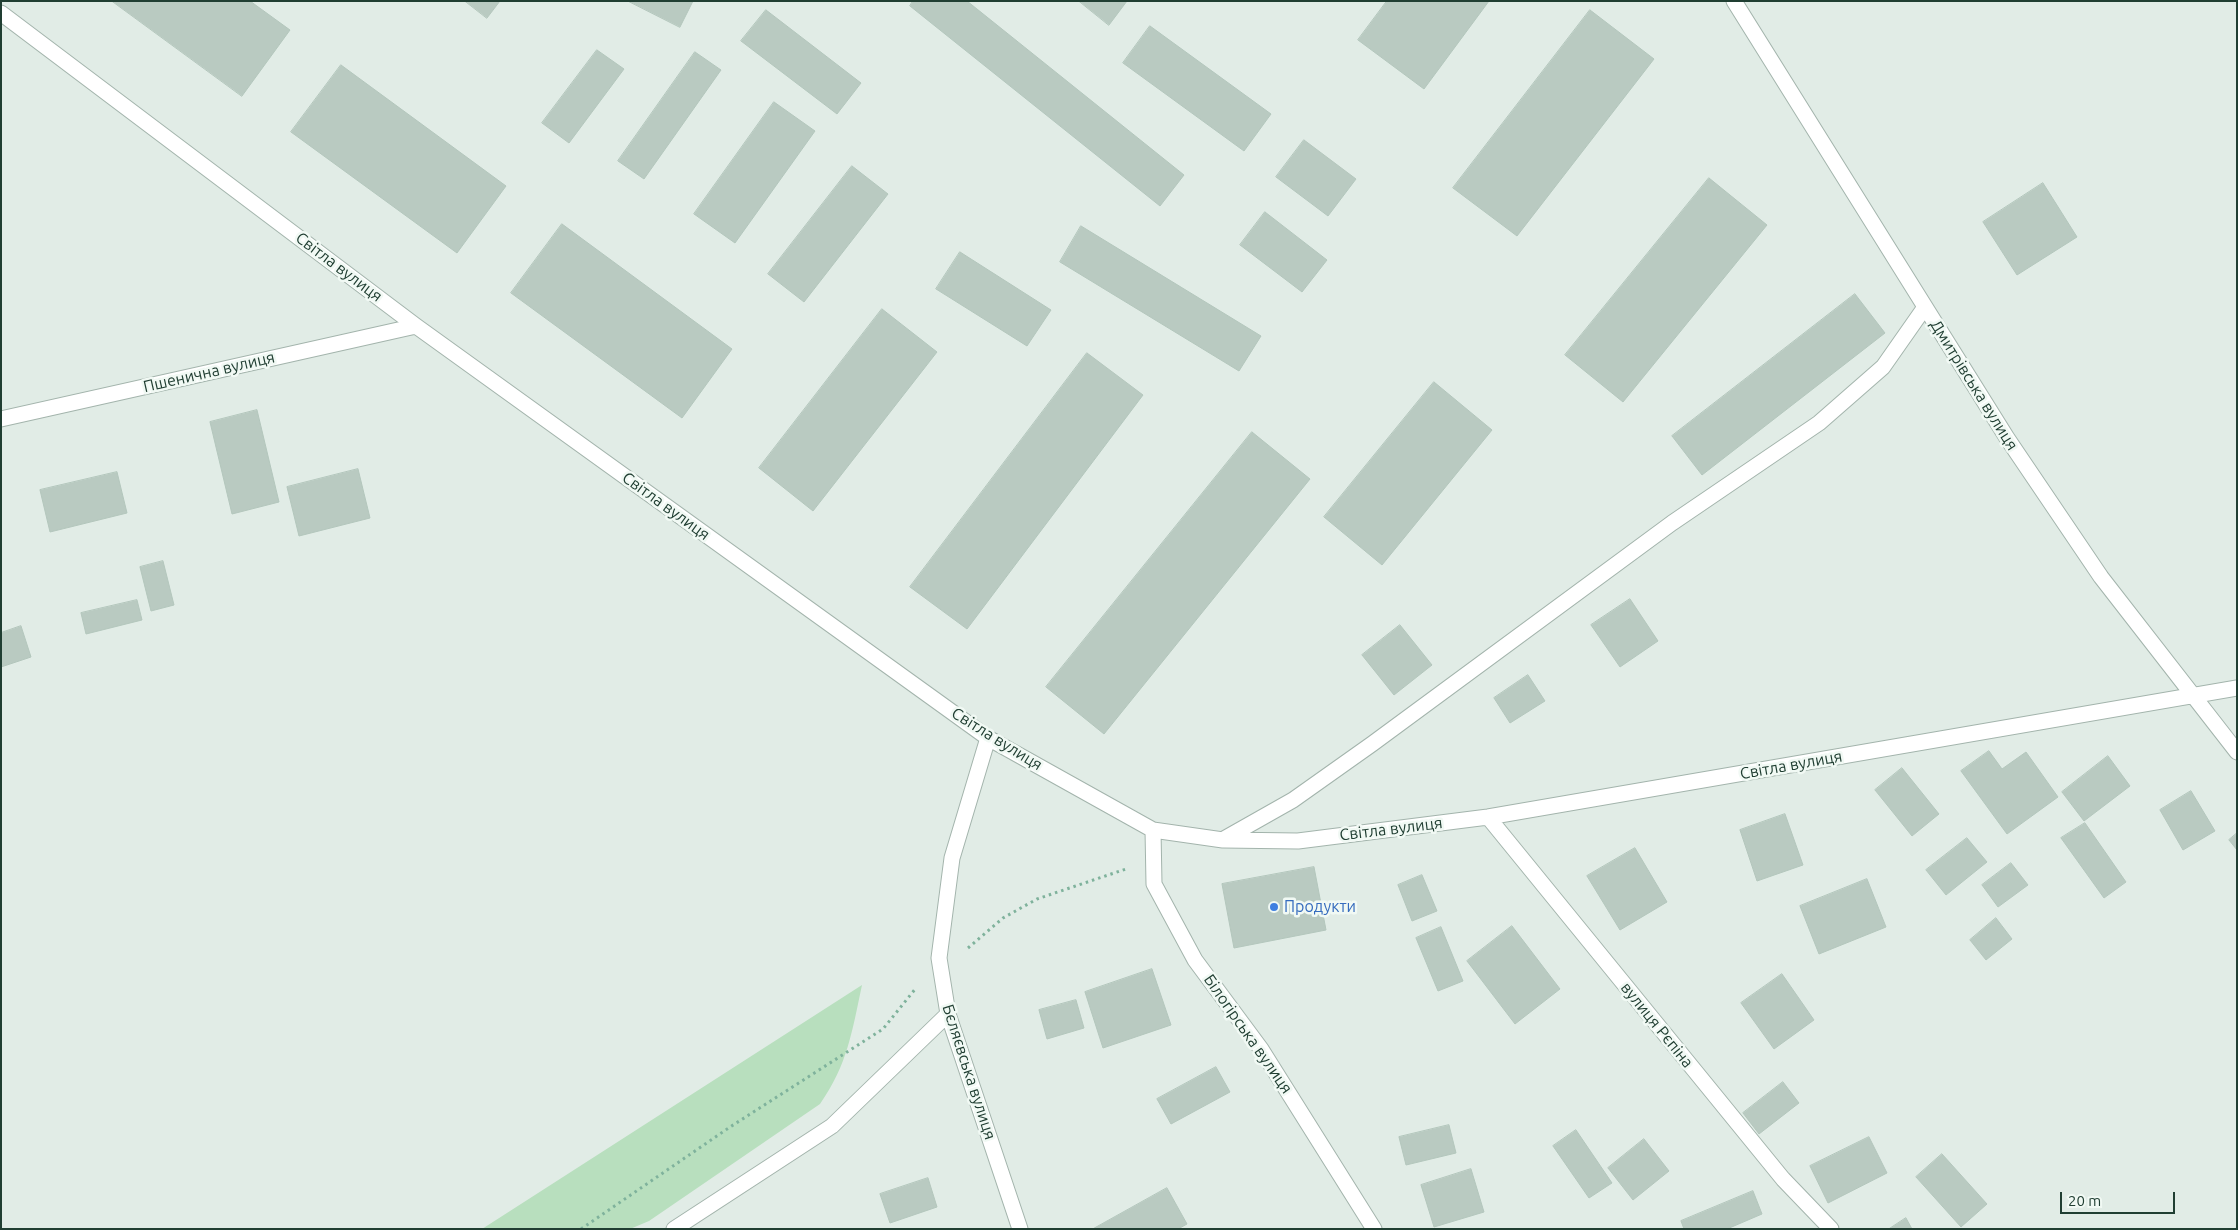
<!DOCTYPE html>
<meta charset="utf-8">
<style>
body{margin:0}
#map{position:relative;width:2238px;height:1230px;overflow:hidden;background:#e1ece6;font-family:Ubuntu,sans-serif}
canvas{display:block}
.frame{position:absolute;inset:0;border:2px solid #203e32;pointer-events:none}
.scale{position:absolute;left:2060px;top:1192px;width:115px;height:22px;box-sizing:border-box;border:2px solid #203e32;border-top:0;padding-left:6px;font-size:15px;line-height:18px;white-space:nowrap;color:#203e32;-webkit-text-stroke:4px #f1f9f4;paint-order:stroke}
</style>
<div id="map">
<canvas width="2238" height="1230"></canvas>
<div class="frame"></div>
<div class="scale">20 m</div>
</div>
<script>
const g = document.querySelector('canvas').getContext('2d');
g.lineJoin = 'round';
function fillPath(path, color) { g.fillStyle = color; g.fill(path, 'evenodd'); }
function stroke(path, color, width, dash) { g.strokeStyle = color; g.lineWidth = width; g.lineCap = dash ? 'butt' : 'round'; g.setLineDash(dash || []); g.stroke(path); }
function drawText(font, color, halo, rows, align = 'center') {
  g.font = font + ' Ubuntu,sans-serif'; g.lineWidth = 5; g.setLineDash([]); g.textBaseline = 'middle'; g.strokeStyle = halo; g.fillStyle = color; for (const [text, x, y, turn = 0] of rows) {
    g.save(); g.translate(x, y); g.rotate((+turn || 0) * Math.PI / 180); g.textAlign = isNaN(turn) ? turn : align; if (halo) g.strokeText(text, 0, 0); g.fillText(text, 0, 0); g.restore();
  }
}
fillPath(new Path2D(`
 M862 985C852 1031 848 1064 820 1104L649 1221 630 1229H482Z`), '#b8dfbe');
const building = new Path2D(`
 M112 1H250L290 30 242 96Z
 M465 1H500L487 18Z
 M628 1H693L680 27Z
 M913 1H967L1184 175 1160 206 910 6Z
 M1079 1H1127L1109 25Z
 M1387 1H1489L1424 89 1358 40Z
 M766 10 861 83 837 114 741 41Z
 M1590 10 1654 59 1517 236 1453 188Z
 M1150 26 1271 114 1244 151 1123 63Z
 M597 50 624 69 569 143 542 123Z
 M695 52 721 70 644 179 618 161Z
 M341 65 506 186 457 253 291 132Z
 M774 102 815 131 735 243 694 214Z
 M1304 140 1356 179 1328 216 1276 177Z
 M852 166 888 194 804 302 768 274Z
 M1709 178 1767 225 1623 402 1565 355Z
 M2043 183 2077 237 2017 275 1983 222Z
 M1265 212 1327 260 1302 292 1240 245Z
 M562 224 732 349 682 418 511 293Z
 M1081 226 1261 336 1239 371 1060 262Z
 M960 252 1051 310 1027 346 936 289Z
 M1855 294 1885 333 1702 475 1672 436Z
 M882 309 937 352 813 511 759 468Z
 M1087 353 1143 395 967 629 910 587Z
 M1434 382 1492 430 1382 565 1324 517Z
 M257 410 279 502 232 514 210 422Z
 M1252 432 1310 479 1104 734 1046 687Z
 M358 469 370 518 299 536 287 487Z
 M117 472 127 513 50 532 40 490Z
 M163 561 174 605 151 611 140 567Z
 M1630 599 1658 641 1620 667 1591 625Z
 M137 600 142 620 86 634 81 613Z
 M1400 625 1432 665 1394 695 1362 655Z
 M21 626 31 657 1 667V633Z
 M1528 675 1545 701 1510 723 1494 698Z
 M1989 751 2002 769 2026 752 2058 797 2007 834 1961 771Z
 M2108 756 2130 786 2084 821 2062 792Z
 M1902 768 1939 814 1912 836 1875 790Z
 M2191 791 2215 831 2183 850 2160 810Z
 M1785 814 1803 865 1757 881 1740 830Z
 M2085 823 2126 882 2104 898 2061 838Z
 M2237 833V850L2229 840Z
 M1967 838 1987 862 1946 895 1926 870Z
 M1635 848 1667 902 1620 930 1587 876Z
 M2011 863 2028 885 1998 907 1982 885Z
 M1314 867 1326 930 1234 948 1222 884Z
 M1422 875 1437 911 1412 921 1398 885Z
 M1867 879 1886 927 1819 954 1800 906Z
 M1996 918 2012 939 1986 960 1970 940Z
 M1512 926 1560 989 1515 1024 1467 961Z
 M1441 927 1463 981 1438 991 1416 938Z
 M1152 969 1171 1025 1103 1048 1085 992Z
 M1782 974 1814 1020 1774 1049 1741 1003Z
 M1076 1000 1084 1028 1047 1039 1039 1010Z
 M1216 1067 1230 1092 1171 1124 1157 1099Z
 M1783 1082 1799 1103 1759 1134 1743 1113Z
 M1449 1125 1456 1153 1406 1165 1399 1137Z
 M1576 1130 1612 1183 1589 1198 1553 1146Z
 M1869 1137 1887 1173 1828 1203 1810 1166Z
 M1644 1139 1669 1171 1633 1200 1608 1168Z
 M1942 1154 1987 1204 1961 1227 1916 1177Z
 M1471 1169 1484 1212 1434 1227 1421 1185Z
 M928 1178 937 1207 890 1223 880 1194Z
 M1167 1188 1187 1224 1178 1229H1093Z
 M1753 1191 1762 1214 1727 1229H1684L1681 1221Z
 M1906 1218 1912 1229H1889Z`);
fillPath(building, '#b9cac1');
stroke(building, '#b3c6bc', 1);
const street = new Path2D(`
 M1734 1 2007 438 2101 577 2237 752
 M1 13 416 326 988 738 1153 830 1223 840 1298 841 1488 817 2237 688
 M1 419 416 326
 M988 738 952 858 939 958 948 1014 1020 1229
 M1488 817 1783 1179 1831 1229
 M1153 830 1154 884 1195 960 1261 1049 1374 1229
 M1224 839 1293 800 1372 744 1672 523 1819 423 1883 367 1925 307
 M674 1229 832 1126 948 1014`);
stroke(street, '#a3b4ac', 17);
stroke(new Path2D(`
 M968 948 1003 918 1037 899 1126 869
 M581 1229 730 1127 883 1029 916 988`), '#7fb29c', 3, [2.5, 4]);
stroke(street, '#fff', 15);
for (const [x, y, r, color] of [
 [1274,907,5,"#3f7fe0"]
]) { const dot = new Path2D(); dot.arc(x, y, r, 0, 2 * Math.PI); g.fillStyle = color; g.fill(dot); stroke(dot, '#f1f9f4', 2); }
drawText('16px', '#203e32', '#f1f9f4', [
 ["Світла вулиця",339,267,37],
 ["Пшенична вулиця",209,372,-13],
 ["Дмитрівська вулиця",1974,385,58],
 ["Світла вулиця",666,506,36],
 ["Світла вулиця",997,739,32],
 ["Світла вулиця",1791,765,-10],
 ["Світла вулиця",1391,829,-7],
 ["вулиця Рєпіна",1657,1025,51],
 ["Білогірська вулиця",1248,1034,55],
 ["Бєляєвська вулиця",969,1072,72]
]);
drawText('16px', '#366cbe', '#f1f9f4', [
 ["Продукти",1284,907]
], 'left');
</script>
